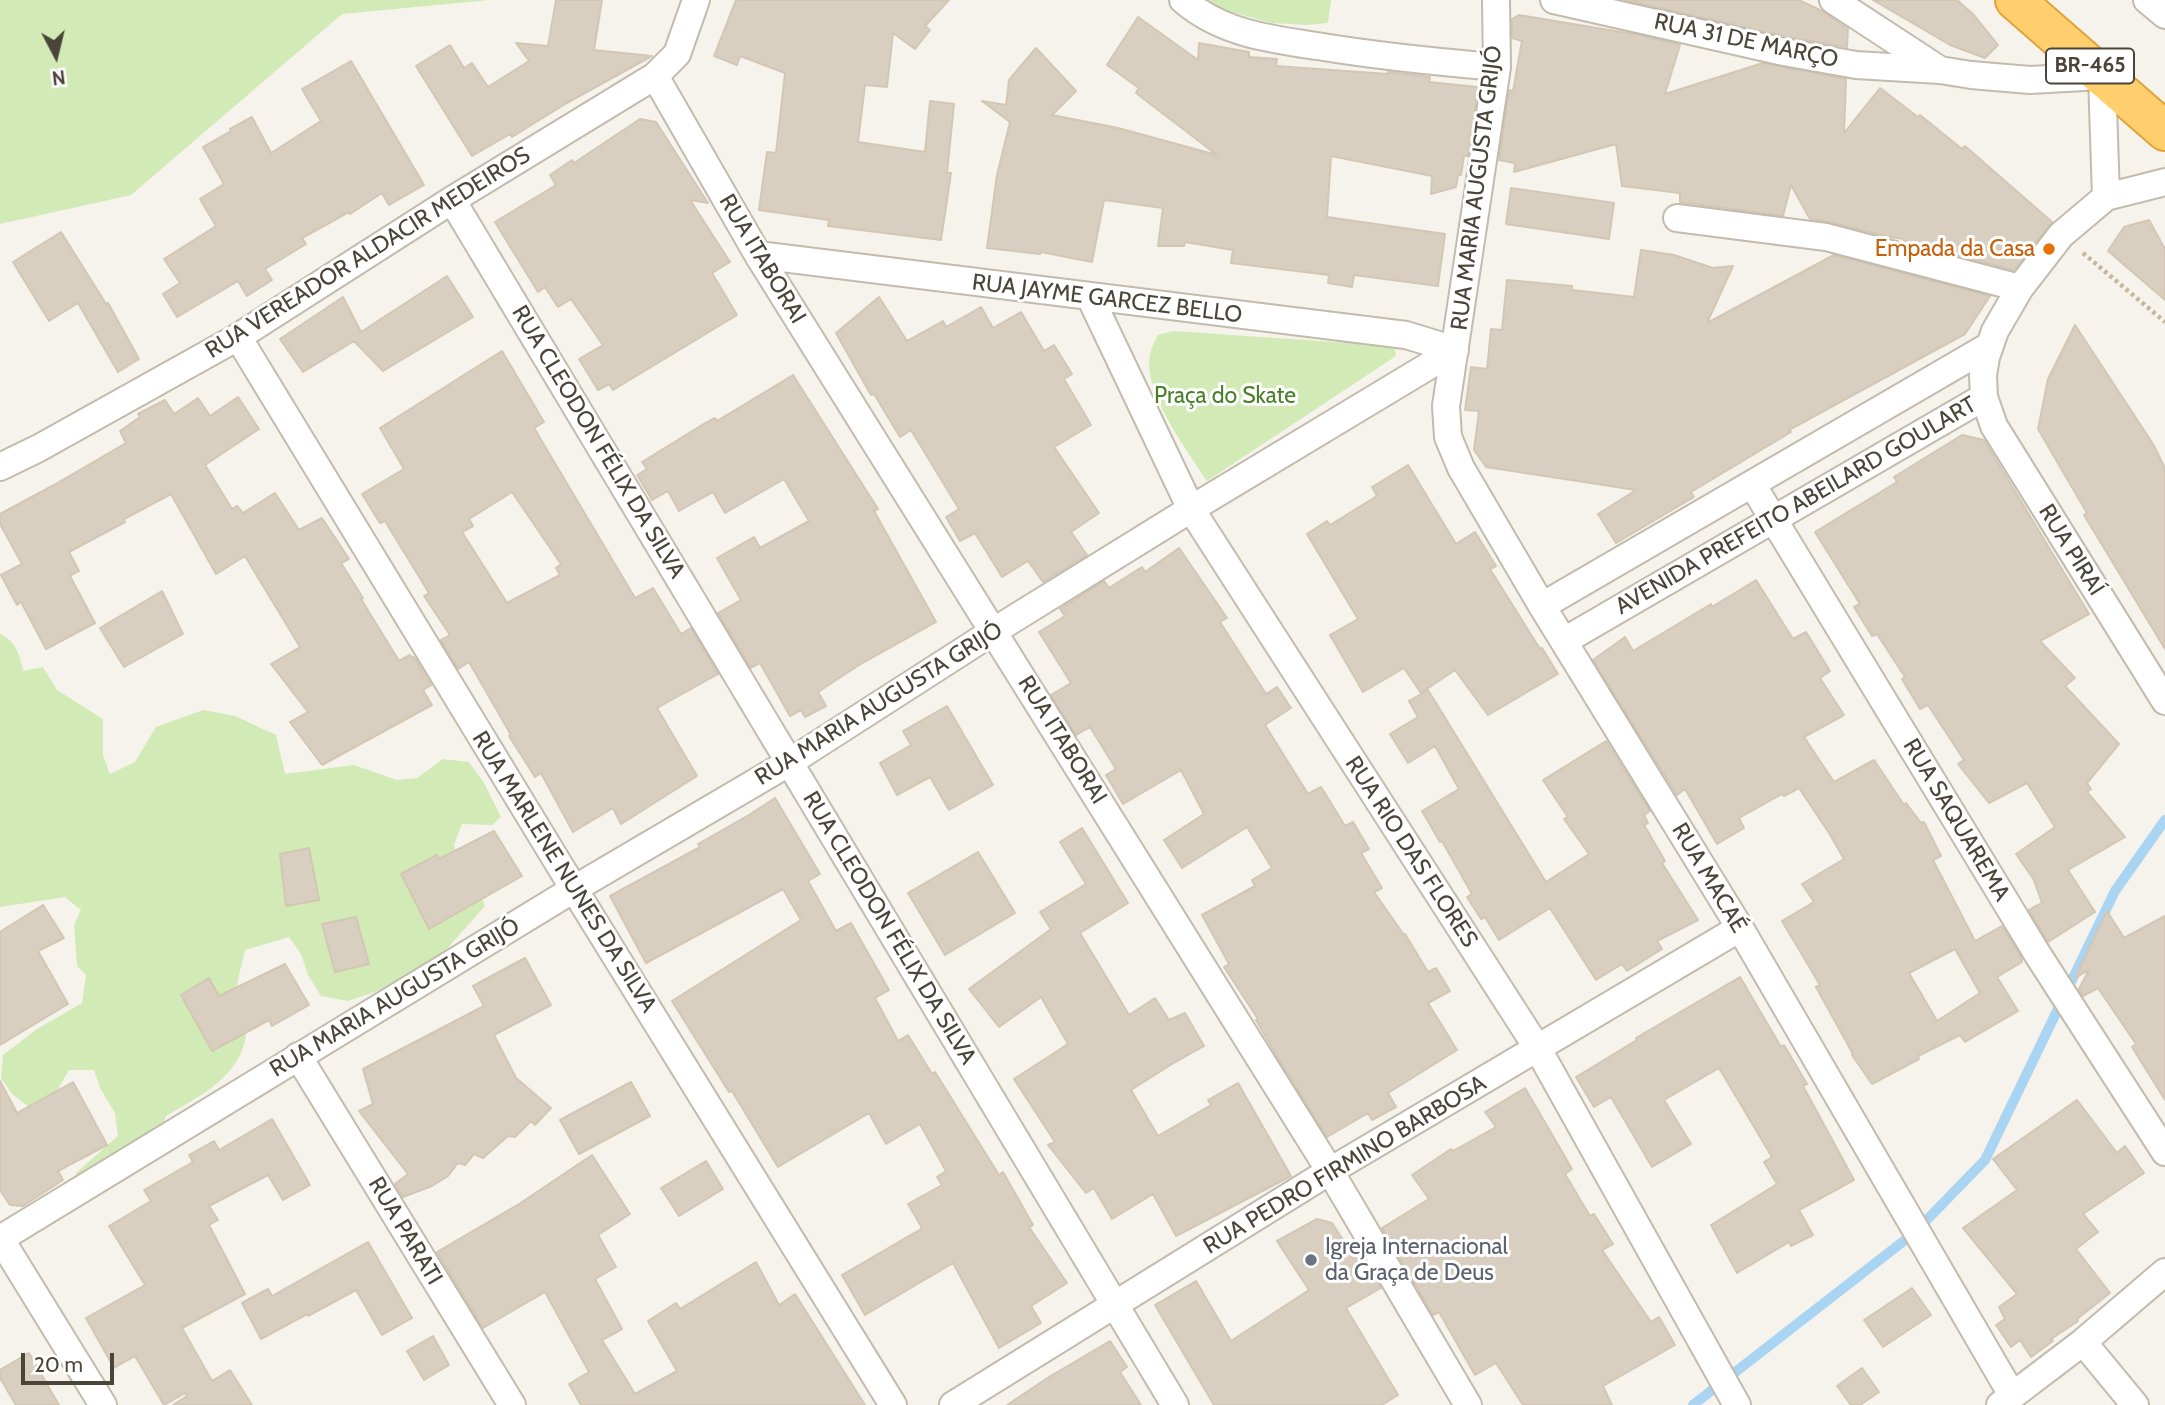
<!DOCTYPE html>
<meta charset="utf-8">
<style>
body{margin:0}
#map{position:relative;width:2165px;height:1405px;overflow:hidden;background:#f6f3ec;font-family:Cabin,sans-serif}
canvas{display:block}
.north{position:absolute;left:21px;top:21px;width:70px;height:70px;-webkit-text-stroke:5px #fff;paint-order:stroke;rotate:173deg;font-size:19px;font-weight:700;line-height:28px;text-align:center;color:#4b4439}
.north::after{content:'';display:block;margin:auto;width:24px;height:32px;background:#4b4439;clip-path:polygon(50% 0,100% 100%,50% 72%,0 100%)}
.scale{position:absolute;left:21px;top:1353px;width:93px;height:32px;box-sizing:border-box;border:4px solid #4b4439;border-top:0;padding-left:9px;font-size:21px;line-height:24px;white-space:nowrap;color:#4b4439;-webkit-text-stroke:5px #fff;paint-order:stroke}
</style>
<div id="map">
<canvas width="2165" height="1405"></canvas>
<div class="north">N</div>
<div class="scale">20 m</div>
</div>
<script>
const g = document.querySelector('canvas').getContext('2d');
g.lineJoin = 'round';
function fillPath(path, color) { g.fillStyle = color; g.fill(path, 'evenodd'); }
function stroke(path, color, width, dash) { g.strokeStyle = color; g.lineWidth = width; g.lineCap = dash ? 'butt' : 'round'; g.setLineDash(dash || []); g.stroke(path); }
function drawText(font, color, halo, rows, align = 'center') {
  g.font = font + ' Cabin,sans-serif'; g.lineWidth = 6; g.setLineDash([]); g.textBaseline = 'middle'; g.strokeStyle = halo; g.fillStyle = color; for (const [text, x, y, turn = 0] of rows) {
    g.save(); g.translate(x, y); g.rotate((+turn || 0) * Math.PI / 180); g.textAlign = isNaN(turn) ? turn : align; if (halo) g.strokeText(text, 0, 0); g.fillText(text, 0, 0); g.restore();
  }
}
fillPath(new Path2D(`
 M0 0H490L342 14 131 195 0 224Z
 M1207 0H1331L1328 23 1307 25 1272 23 1210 6Z
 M1173 331 1394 346 1396 356 1207 481C1188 452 1142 390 1150 355 1151 348 1155 341 1158 335Z
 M0 634C16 641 20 655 23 671L43 667 57 690 103 719V755L110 774 135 762 156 727 203 710 235 716 276 735 285 774 354 765 397 780 417 778 443 759 469 762 484 783 501 817 492 825 462 824 454 845 461 867 478 887 485 906 444 952 427 967 372 993 348 1001 321 996 308 975 301 954 289 937 245 950C242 964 234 990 237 1003 238 1013 247 1024 246 1034 242 1076 197 1098 166 1116L160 1135 77 1180 76 1173 118 1136 115 1113 100 1088 94 1070H69L53 1098 29 1107 12 1094 1 1078 3 1055 37 1029 82 1003 86 975 77 966 74 925 81 910 65 897 0 907Z`), '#d2eab5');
stroke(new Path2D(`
 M1693 1405 1914 1233 1985 1160 2115 891 2165 820`), '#a9d4f2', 10);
const building = new Path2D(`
 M556 0H602L594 50 652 56 565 104 512 137 510 134 472 156 416 66 450 45 464 68 472 63 488 87 529 61 516 43 548 46Z
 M736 0H949L925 26 930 30 915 49 893 33 887 87 865 85 858 142 925 152 930 101 954 104 947 173H951L941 240 828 226 829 220 759 210 767 152 776 153 785 73 740 56 737 65 714 56Z
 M1625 0H1799L1822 11 1848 29 1847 47 1787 37Z
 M1873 0H1957L1974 15 1998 45 1985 58 1950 45Z
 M1519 15 1639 35 1680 45 1665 94 1763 63 1846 79 1844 133 1880 88 1918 117 1920 115 1962 149 1965 146 2052 222 2014 270 1904 241V239L1889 237 1830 222 1810 219 1791 185 1783 216 1680 202V193L1622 186 1616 144 1514 172 1515 163 1499 160 1509 90 1513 91 1522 41 1512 38V19Z
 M1138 17 1198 60 1199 43 1249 52V57L1277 59 1276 66 1388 74V72L1430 77 1429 82 1478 87 1468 156H1464L1461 175H1458L1456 187 1431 194 1432 176 1331 156 1327 217 1445 234 1438 286 1354 275 1352 287 1328 283 1329 275 1231 263 1233 250 1185 242 1184 246H1158L1163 208 1104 200 1092 262 1041 252 1040 254 987 248 997 175 1010 122 982 101 1006 105 1009 80 1036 48 1076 91 1052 115 1118 128 1217 155 1136 93 1139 88 1107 65Z
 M351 61 424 185 389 205 382 193 350 214 349 212 302 238 306 244 265 269 272 280 247 296 238 281 177 317 163 294 180 283 164 259 216 226 200 199 224 184 203 147 231 131 230 129 252 117 271 153 321 121 302 89Z
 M640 119 656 122 708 203 690 200 730 262 712 273 737 315 613 390 609 384 598 390 579 359 603 345 571 299 558 307 545 287 538 292 495 222 556 185 550 175 572 160 574 163Z
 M1511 188 1614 203 1609 239 1506 224Z
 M2149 220 2165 249V300L2108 251 2124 227Z
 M61 232 106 304 108 303 139 359 118 372 78 303 49 321 13 262Z
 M1641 250 1674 255 1713 268 1733 266 1707 323 1834 255 1990 296 1965 334 1789 430 1791 432 1691 492 1694 497 1616 543 1598 514 1636 490 1486 467 1474 450 1479 411 1465 410 1471 367 1487 369 1491 329 1502 330 1507 280 1572 286V290L1634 297Z
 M447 276 473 317 383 371 354 341 303 372 280 339 343 297 361 332Z
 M879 297 907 341 943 321 946 327 981 307 993 328 1021 312 1044 351 1054 345 1072 374 1064 379 1091 425 1054 447 1099 513 1071 532 1087 555 1043 582 1028 561 1002 577 975 533 960 541 946 517 959 509 911 430 900 437 874 394 871 395 836 333Z
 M2075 325 2153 444 2165 468V649L2084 515 2087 513 2038 429 2048 379Z
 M502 351 544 422 534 428 635 598 653 588 681 634 691 628 718 674 657 708 697 776 621 824 613 808 573 832 541 773 535 777 509 736 511 735 469 662 458 669 441 640 450 635 424 596 429 593 385 521 380 523 362 494 404 469 380 428ZM512 492 561 564 556 568 560 575 507 603 462 532 473 526 469 519Z
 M793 375 878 509 874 511 936 622 859 665 818 692 826 706 805 717 801 710 790 716 760 663 751 668 718 613 741 600 717 558 754 537 760 548 809 521 784 479 725 513 713 492 679 511 668 491 652 500 637 475 647 469 642 462 702 425 715 418 717 421Z
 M238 397 259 429 205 465 232 509 237 506 243 513 275 493 299 530 322 518 349 559 341 563 363 598 361 599 399 661 410 655 412 658 414 657 431 685 423 690 432 705 322 765 290 722 308 712 271 664 300 647 245 556 216 574 171 494 124 519 125 522 69 552 79 571 70 576 95 623 46 649 21 602 17 605 1 575 22 564 0 524V514L54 485 126 443 120 431 140 417 138 414 165 400 174 414 198 398 210 416Z
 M1962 435 1984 440 2089 614 2040 641 2075 678 2065 686 2119 744 2087 783 2091 789 2087 792 2125 837 2068 870 2095 912 2048 942 2029 910 2042 903 2034 880 2016 854 2055 827 2027 783 1989 803 1958 764 1964 760 1928 705 1920 709 1902 679 1905 677 1877 634 1872 636 1854 607 1860 604 1815 532 1897 482 1894 477Z
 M1408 465 1456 544 1475 532 1496 566 1490 569 1540 649 1542 648 1558 674 1488 715 1455 670 1421 693 1404 668 1363 692 1330 635 1358 619 1307 534 1327 521 1330 525 1377 496 1372 487Z
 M1179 548 1227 618 1220 622 1266 694 1277 687 1291 708 1265 725 1308 794 1321 787 1345 826 1353 822 1369 849 1361 853 1382 888 1374 892 1404 935 1405 934 1428 972 1436 968 1450 991 1428 1003 1457 1050 1388 1093 1396 1107 1372 1120 1368 1113 1327 1137 1278 1058 1256 1020 1258 1019 1224 967 1229 964 1202 915 1255 886 1252 880 1272 868 1247 827 1182 868 1164 840 1204 814 1181 770 1123 804 1106 775 1116 769 1090 727 1076 735 1051 695 1071 683 1039 632 1065 616 1060 609 1104 581 1109 588 1142 567 1145 572Z
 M1756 580 1793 639 1806 632 1830 671 1820 678 1844 715 1804 737 1834 782 1874 760 1904 805 1906 803 1921 823 1924 822 1941 856 1933 860 1975 941 2002 926 2022 959V962L1997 977 2018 1011 1965 1042 1960 1035 1918 1056 1919 1059 1872 1084 1852 1055 1853 1054 1816 987 1820 985 1782 921 1814 902 1802 884 1844 859 1829 833 1799 788 1784 796 1782 794 1739 818 1744 828 1717 844 1685 789 1677 795 1593 660 1625 637 1633 651 1711 604 1712 607ZM1955 949 1980 993 1937 1021 1909 973Z
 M162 591 183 634 124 667 100 628Z
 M1428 690 1546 882 1589 854 1564 819 1568 817 1543 780 1606 741 1650 811 1644 815 1648 823 1644 825 1665 861 1662 863 1698 920 1657 941 1662 949 1627 971 1622 964 1596 980 1550 908 1499 940 1485 917 1481 919 1467 897 1472 894 1442 841 1440 842 1422 811 1459 789 1435 746 1408 763 1390 734 1418 717 1409 701Z
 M947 706 993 785 949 810 930 777 897 795 880 763 911 745 903 731Z
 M775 798 820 874 808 881 836 931 851 923 889 990 875 998 898 1041 908 1035 932 1074 935 1072 999 1175 1003 1172 1033 1225 1029 1227 1067 1283 1031 1306 1041 1323 999 1348 953 1263 865 1315 842 1275 921 1229V1226L908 1204 942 1185 937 1177 946 1171 920 1124 886 1144 869 1113 778 1167 732 1091 729 1092 672 1001 801 920 783 889 646 963 610 896 700 847 698 844 749 815Z
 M1082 828 1128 903 1080 933 1129 1015 1155 998 1169 1020 1185 1013 1204 1046 1172 1064 1131 1090 1158 1136 1211 1105 1208 1100 1238 1083 1291 1176 1176 1236 1153 1194 1112 1219 1094 1188 1086 1193 1048 1145 1055 1142 1014 1079 1068 1044 1041 997 999 1027 969 989 1051 929 1040 912 1086 884 1060 842Z
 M494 831 522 876 429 929 401 874 437 855 439 859Z
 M309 848 319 900 286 906 280 854Z
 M978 852 1015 913 945 955 908 893Z
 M43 905 64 938 38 951 68 1004 0 1045V932Z
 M2107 911 2124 938 2165 916V1100L2132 1047 2136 1044 2098 988 2083 996 2079 989 2089 970 2075 978Z
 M356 917 369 964 335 972 322 924Z
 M525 958 551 1005 494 1035 516 1078 551 1108 535 1125 531 1121 515 1137 508 1136 483 1158 474 1154 465 1165 458 1163 448 1176 432 1186 403 1197 395 1184 408 1174 359 1111 373 1104 363 1069 484 1006 473 986Z
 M285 964 309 1005 272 1026 269 1020 212 1051 181 995 209 978 219 996Z
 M1740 977 1781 1047 1784 1045 1807 1084 1803 1086 1854 1180 1799 1210 1813 1235 1791 1246 1789 1242 1737 1273 1711 1225 1777 1184 1764 1162 1772 1157 1719 1068 1664 1100 1691 1144 1652 1167 1611 1097 1594 1107 1576 1077 1637 1040 1636 1038Z
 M0 1081 17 1113 73 1082 107 1145 58 1171 63 1180 23 1206 10 1205 0 1190Z
 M631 1082 650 1116 579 1154 560 1120Z
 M1525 1088 1572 1169 1565 1174 1590 1216 1594 1214 1613 1244 1602 1250 1651 1322 1659 1317 1675 1345 1603 1386 1612 1405H1523L1496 1363 1475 1375 1439 1312 1433 1315 1382 1228 1429 1199 1412 1175 1451 1149 1453 1151 1496 1127 1485 1112Z
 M2077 1100 2117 1153 2125 1146 2144 1173 2083 1214 2098 1232 2076 1249 2110 1293 2077 1319 2078 1321 2051 1339 2053 1341 2031 1357 2020 1340 2011 1347 1996 1325 2005 1319 1999 1307 2017 1294 1963 1228 2017 1190 1993 1159Z
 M272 1119 310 1185 283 1200 268 1175 209 1206 218 1220 209 1225 245 1294 182 1328 212 1381 230 1370 252 1405H173L187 1396 185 1393 164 1405 135 1356 114 1368 86 1318 145 1285 109 1226 151 1201 144 1190 193 1162 189 1155 214 1141 219 1150Z
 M592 1155 630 1214 598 1235 616 1267 595 1279 622 1329 602 1340 635 1394 677 1371 648 1321 676 1303 680 1309 756 1262 779 1305 795 1294 865 1405H581L569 1384 589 1372 545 1292 483 1328 437 1252 519 1204Z
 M706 1161 723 1189 679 1216 661 1188Z
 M1317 1219 1332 1223 1349 1249 1355 1245 1381 1288 1346 1308 1398 1395 1382 1405H1214L1155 1305 1196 1281 1231 1341 1309 1290 1277 1241Z
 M368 1242 412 1318 382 1335 356 1290 308 1316 307 1314 261 1339 242 1303 268 1289 272 1296Z
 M1912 1288 1931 1315 1883 1347 1864 1320Z
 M433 1336 449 1365 424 1380 407 1351Z
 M1110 1341 1127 1367 1120 1372 1141 1405H1007L1049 1377Z
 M29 1353 59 1405H16L0 1378V1370Z
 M1862 1368 1879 1392 1860 1405H1851L1837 1386Z`);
fillPath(building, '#d8cfc1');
stroke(building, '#d3c7b4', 2);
const street = new Path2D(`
 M1183 0C1221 33 1269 39 1317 46 1377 56 1437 62 1497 67
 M1496 0 1497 67 1446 406 1448 437 1461 468 1542 606 1740 928 2012 1395
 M1554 0 1784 52 1856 65 1940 70
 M1833 0 1940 70 1971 75 2030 80 2102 76 2106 197
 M2147 0 2165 15
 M655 76 758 255 1330 1171 1468 1405
 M2165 182 2106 197 2061 235 2020 288 1995 331 1986 357 1983 375 1984 397 1994 426 2165 701
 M452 200 1175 1405
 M1677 218 1826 237 2020 288
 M758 255 1406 335 1455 350
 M1090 297 1191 509 1538 1049 1737 1405
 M238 337 574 889 893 1405
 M0 467 39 448 238 337 452 200 655 76 677 54 696 0
 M1752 484 2038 955 2165 1152
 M1542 606 1989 346
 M1564 641 1984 397
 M298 1056 512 1405
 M0 1238 103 1405
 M0 1239 574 889 790 762 994 631 1191 509 1455 350
 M2083 1342 2135 1405
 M953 1405 1330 1171 1740 928
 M2000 1405 2083 1342 2165 1272`);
const highway = new Path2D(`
 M2015 0 2165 131`);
stroke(street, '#c2bbae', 30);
stroke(highway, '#e0a43c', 42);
stroke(new Path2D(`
 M2083 253 2165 322`), '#c4b79f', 4.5, [3.5, 3.5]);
stroke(street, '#fff', 26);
stroke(highway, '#ffcf6e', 38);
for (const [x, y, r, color] of [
 [2049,249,7,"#e8710a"],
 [1311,1260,7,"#6b7280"]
]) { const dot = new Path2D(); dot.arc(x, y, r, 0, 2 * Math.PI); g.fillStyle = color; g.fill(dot); stroke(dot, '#fff', 2.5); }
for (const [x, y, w] of [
 [2090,66,88]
]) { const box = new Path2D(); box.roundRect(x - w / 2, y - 17.5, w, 35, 5); g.fillStyle = '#fff'; g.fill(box); stroke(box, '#4b4439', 2); }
drawText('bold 21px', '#4b4439', null, [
 ["BR-465",2090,66]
]);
drawText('23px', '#4b4439', '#fff', [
 ["RUA 31 DE MARÇO",1746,41,12],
 ["RUA MARIA AUGUSTA GRIJÓ",1477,188,-83],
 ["RUA VEREADOR ALDACIR MEDEIROS",368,253,-32],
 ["RUA ITABORAI",762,259,59],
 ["RUA JAYME GARCEZ BELLO",1107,299,7],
 ["RUA CLEODON FÉLIX DA SILVA",598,442,59],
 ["AVENIDA PREFEITO ABEILARD GOULART",1796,506,-30],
 ["RUA PIRAÍ",2071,550,58],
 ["RUA MARIA AUGUSTA GRIJÓ",879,704,-32],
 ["RUA ITABORAI",1062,740,58],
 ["RUA SAQUAREMA",1956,820,59],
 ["RUA RIO DAS FLORES",1411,852,57],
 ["RUA MARLENE NUNES DA SILVA",564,872,58],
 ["RUA MACAÉ",1709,878,59],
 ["RUA CLEODON FÉLIX DA SILVA",889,928,59],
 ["RUA MARIA AUGUSTA GRIJÓ",395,998,-31],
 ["RUA PEDRO FIRMINO BARBOSA",1345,1165,-31],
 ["RUA PARATI",405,1231,59]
]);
drawText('23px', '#c56008', '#fff', [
 ["Empada da Casa",2035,249]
], 'right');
drawText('23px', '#4a7f2a', '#fff', [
 ["Praça do Skate",1225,396]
]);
drawText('23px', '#5b616d', '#fff', [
 ["Igreja Internacional",1325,1247],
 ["da Graça de Deus",1325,1273]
], 'left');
</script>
